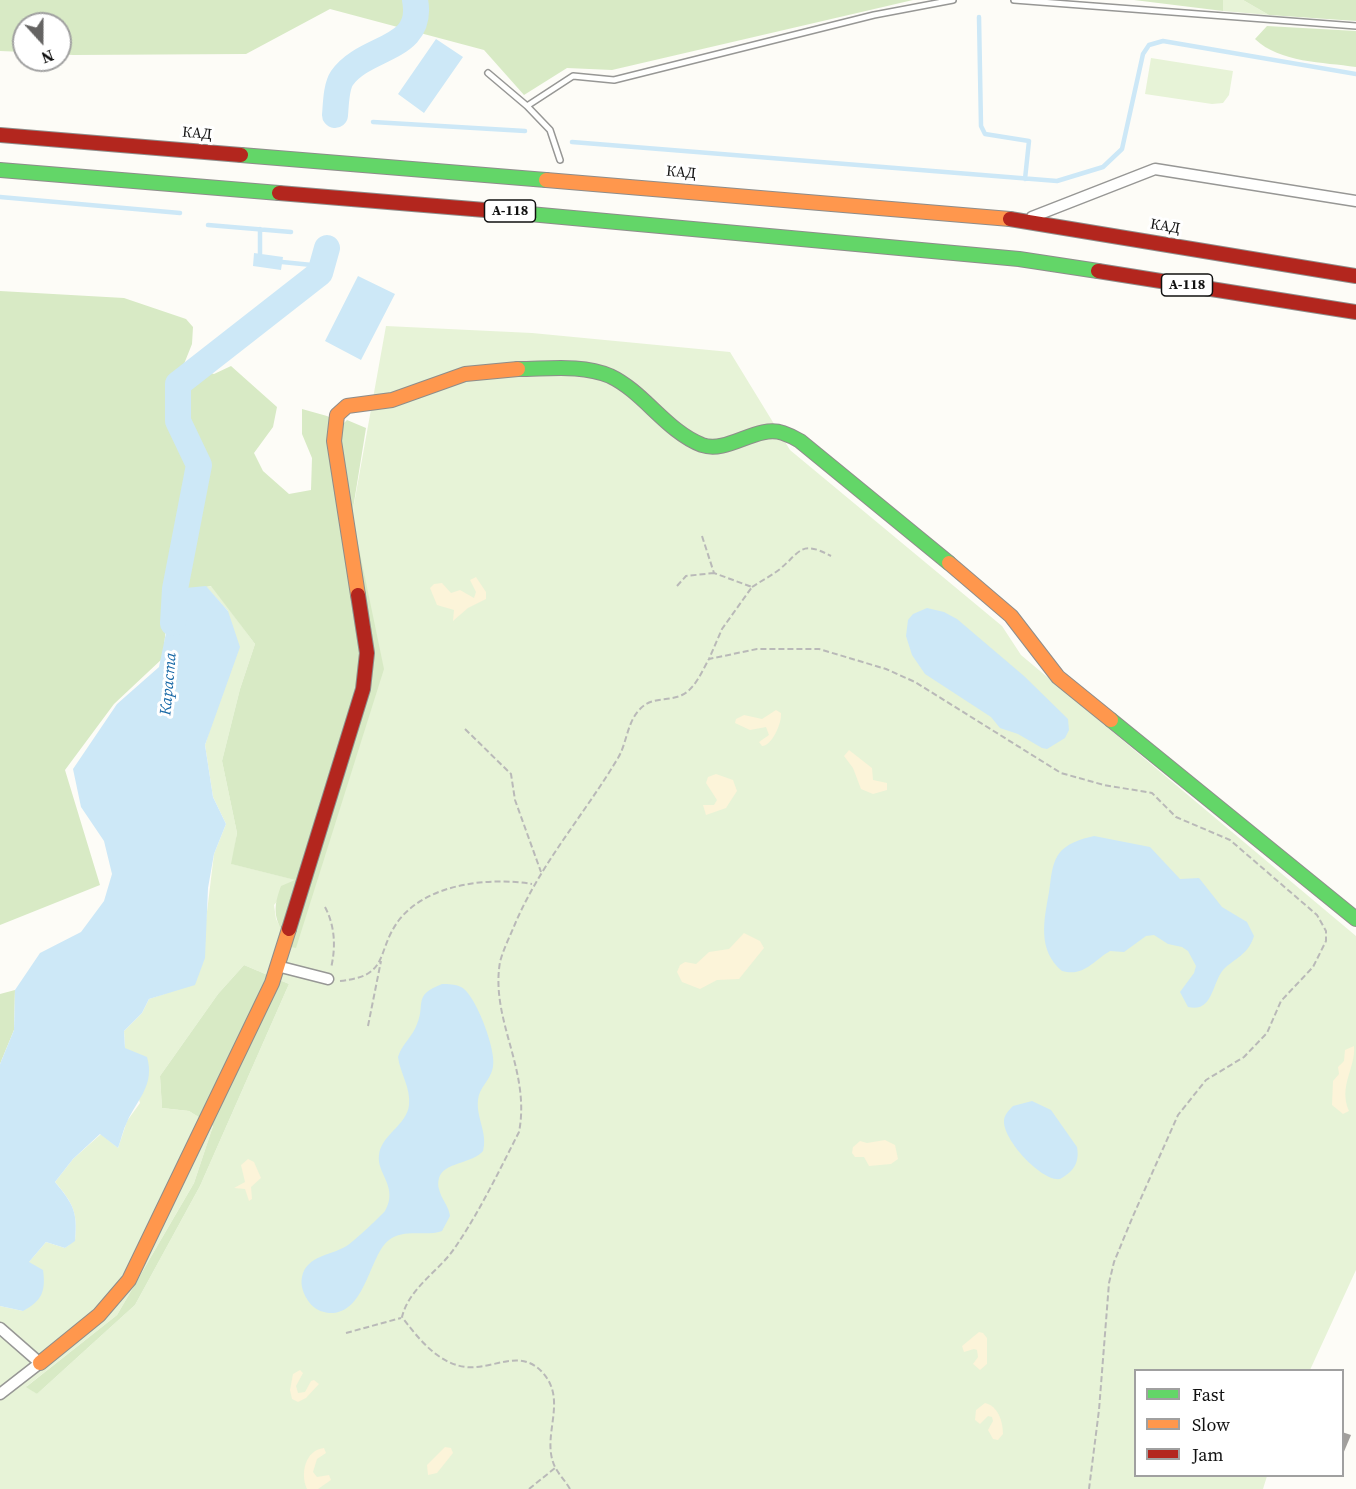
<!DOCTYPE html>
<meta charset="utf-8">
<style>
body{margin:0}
#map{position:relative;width:1356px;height:1489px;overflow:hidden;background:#fdfcf7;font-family:"Source Serif 4",serif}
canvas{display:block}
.legend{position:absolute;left:1134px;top:1369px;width:210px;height:108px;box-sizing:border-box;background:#fff;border:2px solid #a0a0a0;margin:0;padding:8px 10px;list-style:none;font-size:18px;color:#111}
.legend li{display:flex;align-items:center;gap:12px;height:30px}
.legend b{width:30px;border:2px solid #a0a0a0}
.north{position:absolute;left:12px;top:12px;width:60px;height:60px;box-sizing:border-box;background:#fff;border:2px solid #a0a0a0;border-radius:50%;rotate:159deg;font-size:16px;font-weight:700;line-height:24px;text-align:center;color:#111}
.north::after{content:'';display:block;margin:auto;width:21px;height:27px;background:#646362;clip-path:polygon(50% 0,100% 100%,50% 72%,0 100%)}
</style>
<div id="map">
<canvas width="1356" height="1489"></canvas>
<ul class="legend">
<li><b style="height:8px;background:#63d668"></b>Fast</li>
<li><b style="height:8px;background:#ff974d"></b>Slow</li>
<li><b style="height:8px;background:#b3261e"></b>Jam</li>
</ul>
<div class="north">N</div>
</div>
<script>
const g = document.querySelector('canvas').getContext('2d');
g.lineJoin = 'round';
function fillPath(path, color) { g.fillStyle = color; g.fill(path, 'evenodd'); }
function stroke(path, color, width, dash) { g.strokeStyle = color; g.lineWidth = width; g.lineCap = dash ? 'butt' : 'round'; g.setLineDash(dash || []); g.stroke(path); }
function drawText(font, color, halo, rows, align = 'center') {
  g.font = font + ' "Source Serif 4",serif'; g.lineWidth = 6; g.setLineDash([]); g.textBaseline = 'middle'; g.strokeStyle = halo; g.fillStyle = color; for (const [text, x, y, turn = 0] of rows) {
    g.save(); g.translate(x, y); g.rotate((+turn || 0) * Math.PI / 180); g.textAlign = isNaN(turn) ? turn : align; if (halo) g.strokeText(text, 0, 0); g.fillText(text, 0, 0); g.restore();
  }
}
fillPath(new Path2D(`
 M1223 0H1243L1269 15 1223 11Z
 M1151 58 1233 71 1229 95 1223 103 1212 104 1145 94Z
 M386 326 532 333 730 352 790 450 1002 626 1021 655 1356 936V1270L1310 1370H1136V1476H1267L1263 1489H0V1306L23 1311 28 1263 46 1242 65 1248 75 1240C78 1213 73 1203 55 1182L73 1159 101 1134 118 1148 127 1121 140 1103 125 1048 124 1031 142 1013 149 999 170 992 206 920 214 854 226 824 213 797 205 745 220 698 228 611 206 587 212 586 255 644 240 689 222 761 237 833 232 864 296 880 274 905 276 919 291 947 352 515ZM244 965 289 984 200 1186 135 1305 37 1394 27 1386 117 1315 194 1183 213 1126 189 1111 162 1108 160 1076 218 994Z`), '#e7f3d7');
fillPath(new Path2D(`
 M0 0H913L612 70 567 68 524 95 484 50 330 9 246 54 73 55 60 54V24H24V52L0 51Z
 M1134 0H1223V11Z
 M1243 0H1356V21L1269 15Z
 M1267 26 1356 31V67C1323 62 1280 63 1255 39Z
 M0 291 124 298 186 319 193 327 192 344 184 364 214 374 231 366 277 407 273 427 254 453 263 471 289 494 311 490 312 458 302 434V409L327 416 343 424 347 420 366 428 352 515 384 669 296 948 291 947C277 922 270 915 281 886L295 880 231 864 237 833 222 761 240 689 255 644 211 586 169 594 163 658 114 704 65 770 100 885 0 925Z
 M244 965 289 984 200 1186 135 1305 37 1394 26 1387 117 1315 194 1183 213 1126 189 1111 162 1108 160 1076 218 994Z
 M15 990 14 1030 0 1064V994Z`), '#d8eac5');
fillPath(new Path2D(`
 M476 577 486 592V599L468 608 453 621 454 610 437 605 430 588 434 584 442 583 451 593 460 590 474 598 476 592 470 580Z
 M776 710 781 713C782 723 772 746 762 746L759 742 769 735 766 727 750 730 735 723 736 719 744 715 762 719Z
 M849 750 872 768 873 780 887 783V790L873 794 861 789 853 768 844 756Z
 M716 774 733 780 737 791 726 808 706 815 703 805H714L717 800 706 783 708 777Z
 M744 933 760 941 764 948 739 979 717 980 700 989 682 982 677 972 680 965 685 962 696 964 709 952 729 949Z
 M1354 1046C1356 1068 1338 1086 1349 1111L1343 1114 1332 1105 1333 1081 1339 1074 1338 1067 1344 1061 1345 1050Z
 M885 1140 895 1145 898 1159 891 1164 869 1166 864 1157H855L852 1153 853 1147 860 1141 867 1143Z
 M248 1159 254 1162 261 1178 251 1187 252 1199 249 1201 245 1189 234 1188 245 1182 241 1165Z
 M979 1332 983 1333 987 1338V1364L980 1370 973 1364 978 1357 977 1350 974 1349 964 1352 962 1346Z
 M300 1370 303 1373 296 1386 298 1393 305 1392 311 1381 314 1380 319 1384 306 1398 298 1402 292 1399 290 1390 293 1374Z
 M985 1403C998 1406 1003 1421 1003 1434L998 1440 993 1439 988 1430 993 1421 992 1417 988 1416 980 1424 975 1420 976 1410Z
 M445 1447 451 1448 453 1453 437 1473 428 1475 427 1465Z
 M324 1448 326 1453 317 1459 313 1472 317 1477 329 1475 331 1480 318 1489H307C300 1474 305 1450 324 1448Z`), '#fcf4d9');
fillPath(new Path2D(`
 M436 39 463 57 424 113 398 94Z
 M254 253 283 257 281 270 253 266Z
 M358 276 395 294 361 360 325 341Z
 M206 586 228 611 240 647 205 745 213 797 226 824 214 854 208 888 205 958 195 985 149 999 142 1013 124 1031 125 1048 147 1057C155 1085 138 1098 127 1122 123 1130 121 1140 118 1148L100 1134 73 1159 55 1182C73 1204 78 1211 75 1241L65 1248 46 1242 29 1262 43 1270C46 1291 42 1301 23 1311L0 1306V1064L14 1030 15 990 40 953 81 932 104 901 112 874 104 841 81 807 73 769 117 704 159 667 175 589Z
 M927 608 944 612 957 619 1024 676 1068 719 1069 730 1065 738 1047 749 1042 748 1018 734 1000 728 991 717 925 674 912 655 906 636 908 620 913 614Z
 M1094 836 1150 847 1180 879 1199 878 1222 907 1247 922 1254 936C1248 955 1235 958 1223 970 1212 983 1213 1013 1188 1007L1180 992 1194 973 1196 966 1188 951 1182 947 1168 944 1154 935 1146 936 1124 952 1110 951C1093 961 1084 977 1062 971 1037 950 1044 920 1049 892 1051 880 1051 866 1058 855 1066 843 1081 839 1094 836Z
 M442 984C448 984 455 984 461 987 475 993 497 1051 493 1067 491 1080 479 1087 478 1100 476 1118 488 1133 483 1151 469 1167 434 1160 439 1189 441 1199 449 1206 450 1216L442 1231C426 1237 404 1228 389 1240 369 1255 366 1315 329 1313 321 1312 314 1309 309 1302 304 1295 300 1286 302 1277 306 1255 334 1255 348 1245 353 1242 382 1215 385 1211 399 1187 376 1173 379 1155 381 1135 407 1125 409 1105 411 1088 400 1073 398 1057 402 1044 413 1036 417 1024 426 1003 412 996 442 984Z
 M1032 1101 1051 1110 1077 1147C1080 1163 1073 1172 1060 1179 1042 1182 1003 1140 1004 1121 1004 1115 1009 1110 1013 1106Z`), '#cde8f7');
stroke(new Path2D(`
 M979 17 981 126 985 134 1029 141 1025 179
 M373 122 525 131
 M572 142 1057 181 1103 167 1122 149 1143 54 1149 45 1163 41 1356 74
 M0 197 180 213
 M208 225 291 232
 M260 254V229
 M282 262 322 266`), '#cde8f7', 4.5);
stroke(new Path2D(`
 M335 115C336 104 336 87 342 78 365 45 425 51 415 0
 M173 623 175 589 199 465 178 421V384L320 273 327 248`), '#cde8f7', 26);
fillPath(new Path2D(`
 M1342 1432 1351 1435 1343 1454H1342Z`), '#a19f9c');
const lane = new Path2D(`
 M1014 0 1356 26
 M488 73 527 106 550 130 560 160
 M527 106 573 76 614 80 874 15 953 0`);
const street = new Path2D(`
 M1032 217 1155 169 1356 201
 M277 966 328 979
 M0 1328 40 1363 0 1394`);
const fast = new Path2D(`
 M241 155 546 180
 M0 170 279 193
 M497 211 1019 259 1098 271
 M518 369C548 369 582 364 610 376 644 392 666 431 702 445 728 454 757 424 783 433 789 435 795 438 800 441L949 563
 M1111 720 1356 919`);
const slow = new Path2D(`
 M546 180 1010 219
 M949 563 1011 616 1058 677 1111 720
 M358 595 334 441 337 415 347 406 392 400 465 374 518 369
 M40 1363 99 1315 129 1280 272 983 289 929`);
const jam = new Path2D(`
 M0 135 241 155
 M279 193 497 211
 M1010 219 1356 276
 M1098 271 1356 312
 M289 929 363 689 367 653 358 595`);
stroke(lane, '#979795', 8);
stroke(street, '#979795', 13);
stroke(fast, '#8e8d8b', 16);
stroke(slow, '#8e8d8b', 16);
stroke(jam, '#8e8d8b', 16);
stroke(new Path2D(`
 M702 536 714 573 752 587 722 629 709 659
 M677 586 686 576 714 573
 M752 587C761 581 771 576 780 569 801 551 801 540 831 556
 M465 729 511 774 515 800 541 872
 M325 907C335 926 336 947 331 968
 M340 981C391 976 375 952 399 920 428 883 490 877 532 884
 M368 1026 381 961
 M346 1333 401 1318
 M529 1489 555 1468
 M570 1489C565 1480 556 1472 553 1462 543 1433 567 1400 543 1373 520 1347 494 1370 466 1367 438 1364 418 1338 402 1317 409 1288 438 1272 454 1249 479 1213 499 1171 519 1132 531 1070 490 1020 500 962 503 950 510 936 515 924 541 863 584 815 618 758 627 743 627 722 640 709 652 696 667 702 682 695 695 689 702 671 709 659L757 649H819L886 669 915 682 1061 773 1104 785 1152 793 1176 817 1230 840 1317 915 1326 931V941L1313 967 1281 1001 1267 1033 1244 1057 1206 1080 1178 1115 1133 1216 1114 1262 1109 1283 1099 1410 1089 1489`), '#b9b9b8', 2, [6, 3]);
stroke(lane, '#fffffe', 5);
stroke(street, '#fffffe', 10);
stroke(fast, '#63d668', 14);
stroke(slow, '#ff974d', 14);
stroke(jam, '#b3261e', 14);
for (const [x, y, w] of [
 [510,211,51],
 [1187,285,51]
]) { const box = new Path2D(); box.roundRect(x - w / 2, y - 11, w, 22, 4.5); g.fillStyle = '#fff'; g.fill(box); stroke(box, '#111', 1.5); }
drawText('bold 14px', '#111', null, [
 ["А-118",510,211],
 ["А-118",1187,285]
]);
drawText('15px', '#111', '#fff', [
 ["КАД",197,134,5],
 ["КАД",681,173,5],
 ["КАД",1165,227,10]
]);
drawText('italic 16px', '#1768a6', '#fff', [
 ["Караста",169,684,-85]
]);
</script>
